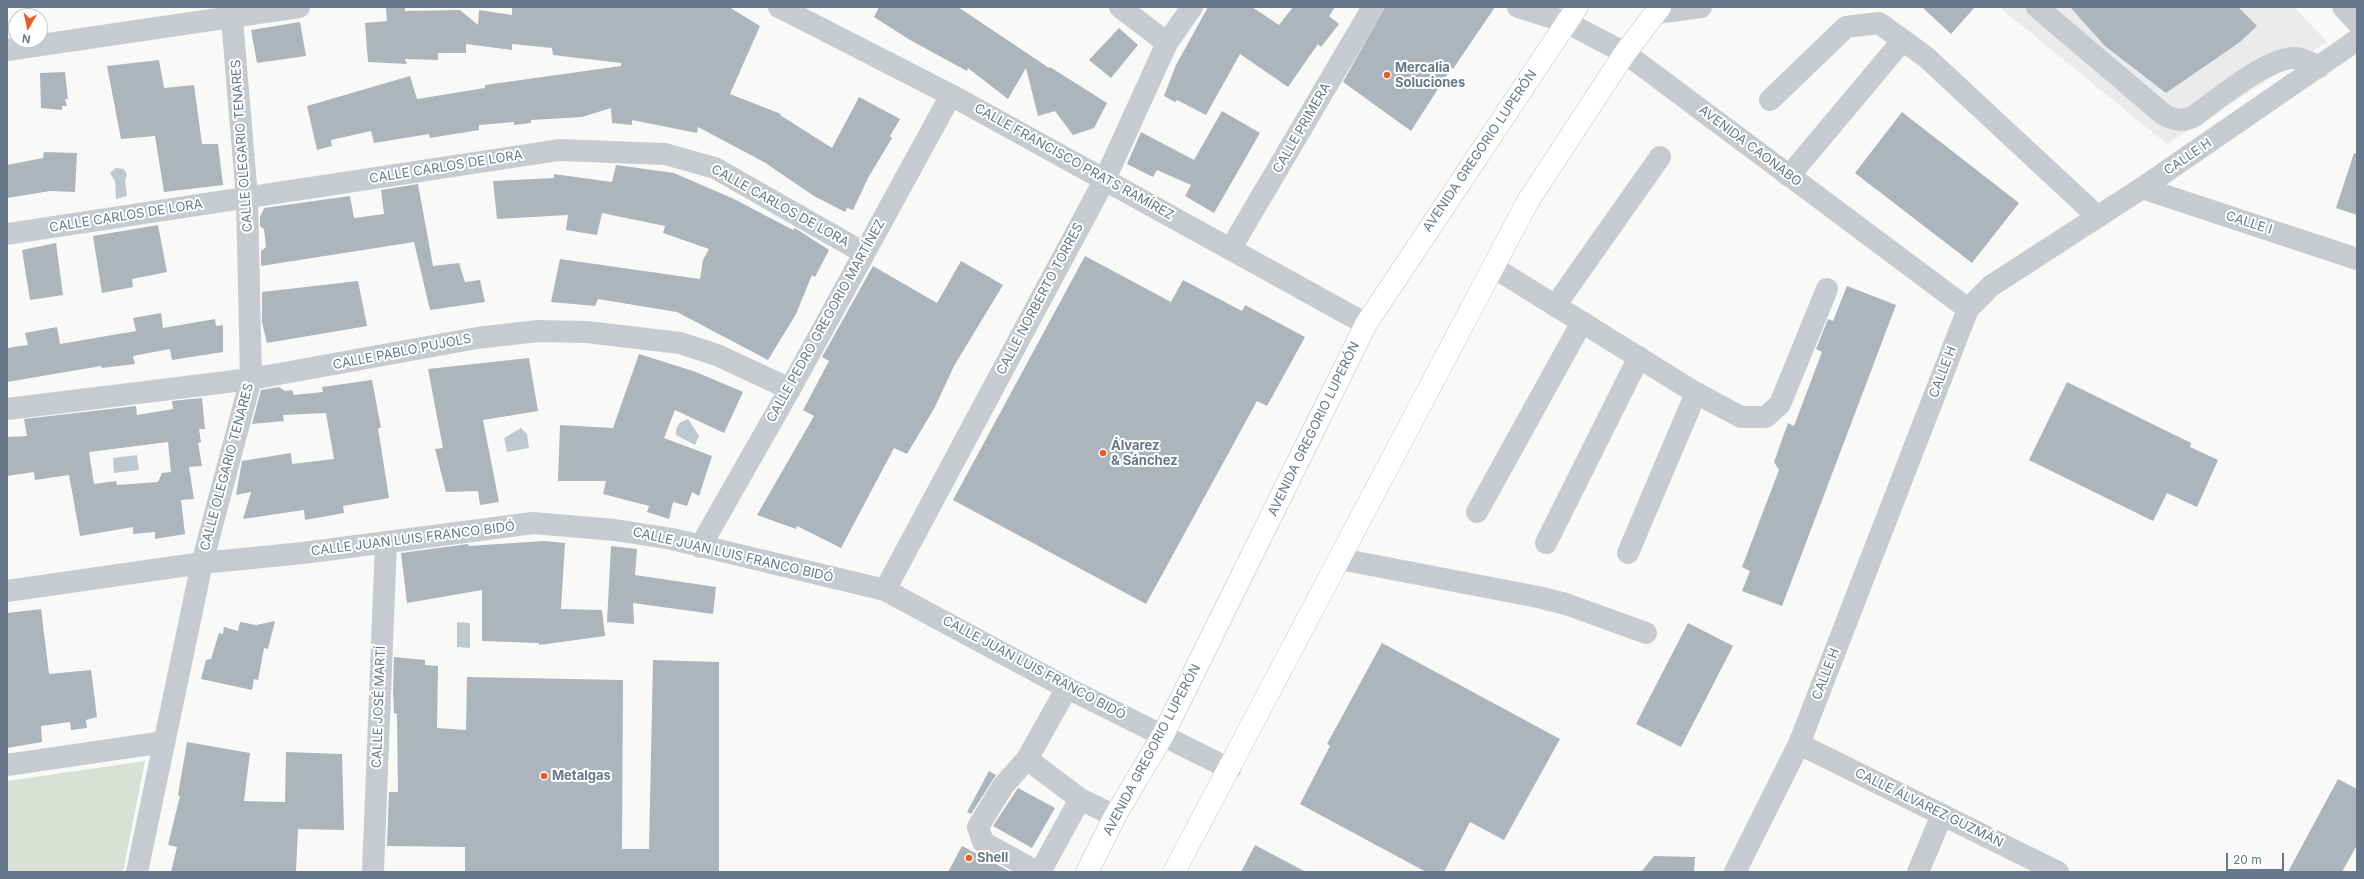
<!DOCTYPE html>
<meta charset="utf-8">
<style>
body{margin:0}
#map{position:relative;width:2364px;height:879px;overflow:hidden;background:#f9faf7;font-family:Inter,sans-serif}
canvas{display:block}
.frame{position:absolute;inset:0;border:8px solid #66788a;pointer-events:none}
.north{position:absolute;left:8px;top:8px;width:40px;height:40px;box-sizing:border-box;background:#fff;border:1px solid #c2c9d0;border-radius:50%;rotate:189deg;font-size:11px;font-weight:700;line-height:16px;text-align:center;color:#66788a}
.north::after{content:'';display:block;margin:auto;width:14px;height:18px;background:#ef5c22;clip-path:polygon(50% 0,100% 100%,50% 72%,0 100%)}
.scale{position:absolute;left:2226px;top:853px;width:58px;height:18px;box-sizing:border-box;border:2px solid #66788a;border-top:0;padding-left:5px;font-size:12px;line-height:14px;white-space:nowrap;color:#66788a;-webkit-text-stroke:3px #fff;paint-order:stroke}
</style>
<div id="map">
<canvas width="2364" height="879"></canvas>
<div class="frame"></div>
<div class="north">N</div>
<div class="scale">20 m</div>
</div>
<script>
const g = document.querySelector('canvas').getContext('2d');
g.lineJoin = 'round';
function fillPath(path, color) { g.fillStyle = color; g.fill(path, 'evenodd'); }
function stroke(path, color, width, dash) { g.strokeStyle = color; g.lineWidth = width; g.lineCap = dash ? 'butt' : 'round'; g.setLineDash(dash || []); g.stroke(path); }
function drawText(font, color, halo, rows, align = 'center') {
  g.font = font + ' Inter,sans-serif'; g.lineWidth = 4; g.setLineDash([]); g.textBaseline = 'middle'; g.strokeStyle = halo; g.fillStyle = color; for (const [text, x, y, turn = 0] of rows) {
    g.save(); g.translate(x, y); g.rotate((+turn || 0) * Math.PI / 180); g.textAlign = isNaN(turn) ? turn : align; if (halo) g.strokeText(text, 0, 0); g.fillText(text, 0, 0); g.restore();
  }
}
fillPath(new Path2D(`
 M1999 7H2294L2327 42 2167 144Z`), '#eaebea');
fillPath(new Path2D(`
 M145 761 123 872H7V781Z`), '#d9e0d6');
fillPath(new Path2D(`
 M116 168 124 169 127 175 125 181 127 196 116 199 115 181 110 173Z
 M688 419 699 436 695 445 676 435C676 425 679 422 688 419Z
 M521 428 527 434 529 448 507 452 504 438Z
 M137 455 139 470 114 473 113 458Z
 M457 622 470 623V648L457 647Z`), '#bec9cf');
fillPath(new Path2D(`
 M386 7H405V11L460 10 478 25 479 10 512 15V7H729L760 26 730 94 781 114 780 115 832 148 859 97 900 119 890 136 892 138 868 178 853 210 847 208 845 212 814 196 764 162 698 127 697 133 632 120V125L612 123 611 108 582 117 531 120V123L514 125V122L479 125V130L430 138 429 134 374 143 371 131 331 140 332 146 317 150 307 106 410 76 417 99 485 88V85L621 66V63L553 55 552 48 512 44V50L466 44V53H438V60L405 59 407 64 368 62 365 23 387 21Z
 M879 7H958L1049 68 1050 67 1107 103 1094 128 1073 135 1055 111 1038 116 1026 68 1008 99 968 68 967 71 910 40 874 17Z
 M1208 7H1252L1279 25 1293 7H1335L1329 16 1339 24 1321 47 1318 44 1288 87 1240 54 1206 115 1177 100 1175 102 1164 96 1176 65Z
 M1385 7H1495L1453 69 1452 67 1411 131 1343 82Z
 M1922 7H1975L1951 34Z
 M2070 7H2238L2257 26 2240 42 2166 93 2105 46Z
 M300 22 306 56 257 63 251 30Z
 M1119 28 1138 45 1111 78 1089 60Z
 M159 60 164 88 194 85 202 144H218L223 185 164 192 155 136 121 139 107 66Z
 M65 72 68 99H65L67 106H62V110L41 108 40 73Z
 M1222 111 1260 133 1214 213 1185 196 1191 185 1157 170 1153 177 1127 164 1141 132 1194 160Z
 M1902 112 2019 203 1972 263 1855 173Z
 M44 152 77 153 75 192 50 191 7 198V165L43 158Z
 M2354 153 2357 154V215L2336 208Z
 M616 165 674 173 734 199 793 230 795 228 829 250 815 277 812 275 796 314 768 360 677 312 598 299 595 306 551 302 560 259 700 279 703 260 709 249 663 233 665 226 602 213 597 235 566 230 568 215 497 219 493 181 554 178V174L612 182Z
 M418 184 433 266 459 263 465 282 480 280 485 302 430 310 414 242 261 266V251L266 247 264 229 260 226V217L264 208 350 196 354 218 384 214 381 190Z
 M158 225 167 272 132 279 133 287 102 293 93 236Z
 M56 243 63 295 30 300 22 250Z
 M1085 256 1171 302 1183 280 1242 311 1245 305 1305 337 1267 406 1257 401 1146 604 953 500Z
 M961 261 1003 285 954 366 935 407 907 454 894 448 841 548 797 526 796 529 757 515 814 416 803 410 829 361 822 357 873 266 937 303Z
 M358 281 367 326 267 343 262 322V292Z
 M1847 286 1896 305 1782 606 1742 591 1750 571 1742 567 1779 470 1774 462 1788 423 1794 426 1822 352 1816 349 1828 319 1833 321Z
 M161 313 163 328 215 319 216 326 223 325V352L172 360 170 349 133 356 135 364 102 368 101 366 7 382V348L28 345 25 333 57 327 60 344 136 331 133 318Z
 M639 354 696 372 743 392 724 433 675 410 664 438 712 456 699 496 692 492 687 506 673 502 669 519 647 512 649 506 603 494 606 481H558L560 425 613 428Z
 M529 358 538 411 483 420 499 502 480 505 478 491 446 492 435 449 443 448 428 369Z
 M372 380 381 428H378L389 498 343 506 344 513 305 520 304 510 243 519 251 492 236 495 242 461 291 453 292 464 334 459 326 413 283 415 284 421 252 424 261 390 279 387 285 391 292 390 294 395 323 392 322 387Z
 M2067 382 2191 443 2190 447 2218 460 2197 507 2167 493 2153 521 2029 460Z
 M202 398 205 429H199L201 442 198 443 202 466 189 467 194 499 181 500 185 534 155 539V532L133 534V527L80 536 69 475 35 480 34 472 7 476V437L27 436 24 419 136 406 137 415 173 409 172 401ZM168 442 171 472 162 473 158 482 117 485 116 481 94 484 89 452Z
 M544 541 565 543 561 609 602 610 605 636 539 645V643L482 641V590L407 603 401 553 468 544 469 546Z
 M611 546 637 549 635 575 716 587 713 614 633 603 634 624 607 622Z
 M41 609 49 674 91 670 97 717 86 720 87 728 71 730 70 722 41 726 42 742 7 748V613Z
 M275 621 268 649 264 648 258 680 254 679 252 690 201 679 206 660 211 659 219 633 223 634 224 627 238 631 240 622 256 625Z
 M1688 623 1733 646 1681 747 1636 724Z
 M1382 643 1560 739 1504 840 1470 822 1444 872H1426L1300 804 1330 746 1327 744Z
 M394 657 425 660V665L438 666 437 728 466 730 467 677 623 680 622 849H649L653 660 719 662V872H465V847L387 846 389 792H398L397 714 394 713 393 691Z
 M187 742 250 753 244 801 285 802 286 752 342 754 344 830 298 829 296 872H171L177 847 168 845 180 796 178 795Z
 M989 771 996 775 971 814 967 812Z
 M2338 779 2357 789V845L2342 872H2288Z
 M1018 788 1055 808 1032 848 993 826Z
 M1255 845 1306 872H1241Z
 M962 846 1011 872H948Z
 M1654 856 1695 857 1694 872H1641Z`), '#acb4bc');
const major = new Path2D(`
 M1087 872 1115 816 1163 735 1366 324 1577 7
 M1174 872 1528 201 1625 53 1660 7`);
stroke(major, '#b7bcc1', 23);
stroke(new Path2D(`
 M779 7 951 95 1366 324
 M1120 7 1167 43
 M1518 7 1566 22 1625 53 1968 309
 M2037 7 2163 114C2174 120 2181 122 2193 117 2216 101 2268 56 2296 58 2304 59 2311 63 2319 67
 M2343 7 2357 22
 M1656 13 1701 7
 M7 50 299 7
 M1770 100 1846 27 1879 23 1926 57 2098 217
 M1789 176 1903 40
 M2142 188 2357 259
 M7 234 559 150 665 154 715 168 864 253
 M1231 248 1373 7
 M1493 267 1696 393 1741 417H1766L1780 404 1827 289
 M1555 306 1660 157
 M7 409 251 379 477 338 538 331 587 332 680 343 717 355 790 389
 M1477 512 1582 322
 M1546 543 1639 357
 M700 547 790 389 951 95
 M1628 553 1696 393
 M1340 559 1538 597 1566 604 1646 633
 M885 590 1105 179 1167 43 1192 7
 M7 591 202 563 303 553 533 523 615 530 672 539 885 590 1067 688 1230 769
 M1067 688 1027 759 1080 799 1115 816
 M1799 744 2058 872
 M1027 759 1003 786 978 827 983 842 1037 872
 M7 765 164 742
 M137 872 202 563 251 379 247 198 231 7
 M373 872 386 542
 M1040 872 1080 799
 M1735 872 1799 744 1968 309 1991 286 2142 188 2357 40
 M1918 872 1942 815`), '#c7cbcf', 22);
stroke(major, '#fff', 22);
for (const [x, y, r, color] of [
 [1387,75,4,"#ef5c22"],
 [1103,453,4,"#ef5c22"],
 [544,776,4,"#ef5c22"],
 [969,858,4,"#ef5c22"]
]) { const dot = new Path2D(); dot.arc(x, y, r, 0, 2 * Math.PI); g.fillStyle = color; g.fill(dot); stroke(dot, '#fff', 1.5); }
drawText('bold 13px', '#66788a', '#fff', [
 ["Mercalia",1395,68],
 ["Soluciones",1395,83],
 ["Álvarez",1111,446],
 ["& Sánchez",1111,461],
 ["Metalgas",552,776],
 ["Shell",977,858]
], 'left');
drawText('13px', '#66788a', '#fff', [
 ["CALLE PRIMERA",1302,128,-60],
 ["CALLE OLEGARIO TENARES",242,146,-94],
 ["AVENIDA CAONABO",1750,146,37],
 ["AVENIDA GREGORIO LUPERÓN",1480,151,-56],
 ["CALLE H",2188,157,-34],
 ["CALLE FRANCISCO PRATS RAMÍREZ",1074,162,29],
 ["CALLE CARLOS DE LORA",446,167,-9],
 ["CALLE CARLOS DE LORA",780,206,29],
 ["CALLE CARLOS DE LORA",126,216,-9],
 ["CALLE I",2249,223,18],
 ["CALLE NORBERTO TORRES",1040,299,-62],
 ["CALLE PEDRO GREGORIO MARTÍNEZ",826,321,-61],
 ["CALLE PABLO PUJOLS",402,352,-11],
 ["CALLE H",1943,372,-69],
 ["AVENIDA GREGORIO LUPERÓN",1314,429,-64],
 ["CALLE OLEGARIO TENARES",227,467,-75],
 ["CALLE JUAN LUIS FRANCO BIDÓ",413,539,-7],
 ["CALLE JUAN LUIS FRANCO BIDÓ",733,555,13],
 ["CALLE JUAN LUIS FRANCO BIDÓ",1034,668,28],
 ["CALLE H",1826,674,-69],
 ["CALLE JOSÉ MARTÍ",379,707,-88],
 ["AVENIDA GREGORIO LUPERÓN",1152,750,-62],
 ["CALLE ÁLVAREZ GUZMÁN",1929,808,26]
]);
</script>
